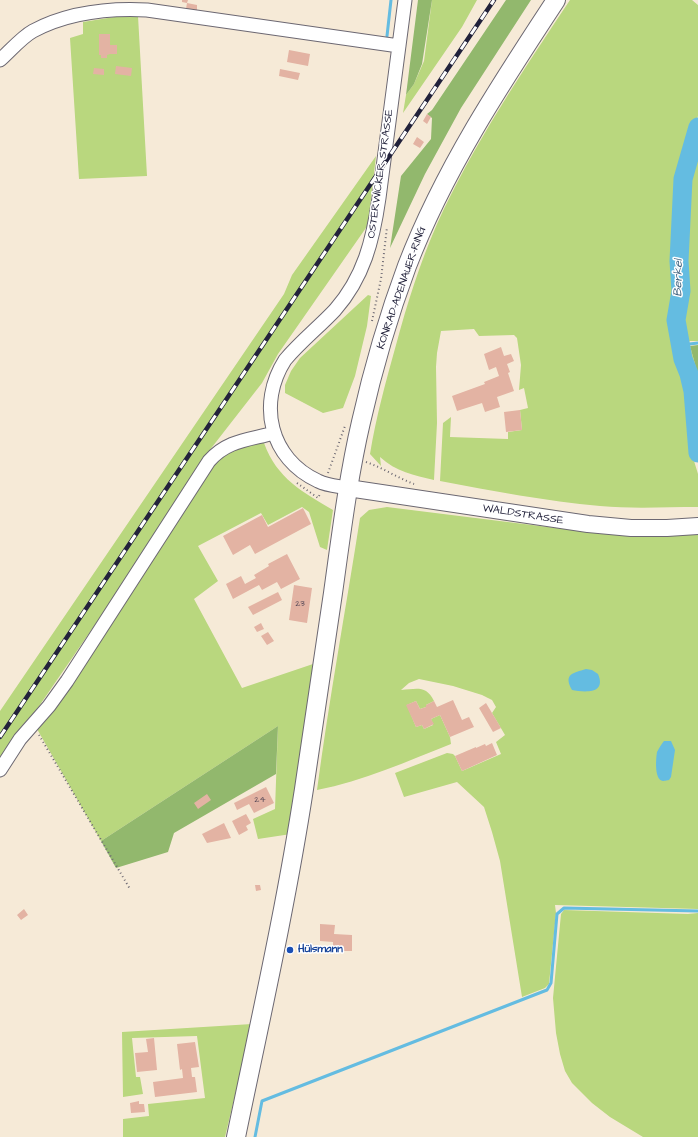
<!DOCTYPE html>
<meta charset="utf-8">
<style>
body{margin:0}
canvas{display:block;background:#f6ead7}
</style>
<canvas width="698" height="1137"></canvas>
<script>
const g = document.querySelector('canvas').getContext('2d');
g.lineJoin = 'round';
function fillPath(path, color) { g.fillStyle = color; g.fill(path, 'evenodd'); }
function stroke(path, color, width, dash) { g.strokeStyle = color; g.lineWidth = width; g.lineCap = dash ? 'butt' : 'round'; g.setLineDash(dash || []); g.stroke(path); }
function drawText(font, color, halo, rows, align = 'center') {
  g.font = font + ' "Architects Daughter",sans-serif'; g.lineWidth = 3; g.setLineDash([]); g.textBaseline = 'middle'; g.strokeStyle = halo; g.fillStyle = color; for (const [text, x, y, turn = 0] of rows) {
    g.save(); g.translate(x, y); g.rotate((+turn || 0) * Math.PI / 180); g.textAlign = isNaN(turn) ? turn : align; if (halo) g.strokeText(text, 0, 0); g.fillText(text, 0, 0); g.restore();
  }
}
fillPath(new Path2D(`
 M432 0H477L462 27 403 113 406 95 414 84 424 61Z
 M570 0H692L698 5V116L679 176 675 208 676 276 670 307V320L678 357 688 390 690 411 691 451 698 474V507C666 507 632 509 600 506 546 501 493 491 440 481L443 423 451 417 450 437 508 439V432L522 430 520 410 528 408 524 388 519 390 521 365 517 338 514 335 479 336 474 329 441 331 437 353 436 367 437 423 434 480C414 475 396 472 380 457L381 466 370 454C376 417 386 381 396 345 407 304 420 263 437 224 473 145 522 72 570 0Z
 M127 15 138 16 147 176 79 179 70 38 83 34V22Z
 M698 150V341H690L686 344 681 317 687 277 688 260 686 205 689 178Z
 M376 156 368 225 278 354 262 383 202 460 186 492 0 763V711L284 294 292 275Z
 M368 295 371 296 367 326 355 376 343 408 323 413 285 393V385L291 371 300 358Z
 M690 346 698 375V387C695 373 689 360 687 347Z
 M253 442 264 443C277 479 303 492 333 510L327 550 320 547 309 512 302 507 268 525 261 513 198 546 218 581 194 599 242 688 313 664 291 834 258 839 253 819 275 809 278 726 101 841 37 729 211 463 226 451Z
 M387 507 564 529 608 533H698V909L555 905 556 913 549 984 545 988 522 997 500 861 492 832 484 807 457 782 404 797 395 773 447 753 453 754 455 756 462 771 501 754 496 742 505 735 492 713 496 707 492 700 482 695 453 686 419 679 409 683 401 690C417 689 426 685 434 701L426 705V707L420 709 416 701 407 705 416 727 422 725 424 729 433 725 431 719 440 715 450 737 451 744C408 761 363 781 317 790 329 699 346 608 360 518L369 510Z
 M564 910 688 914 698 913V1137H643L610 1117 592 1103 572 1083 565 1071 560 1054 556 1033 553 998 561 914Z
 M252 1024 225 1137H123V1119L149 1116 148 1104 205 1098 197 1036 132 1038 136 1077H140L143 1094 123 1097 122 1032Z`), '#b9d77e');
fillPath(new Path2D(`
 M418 0H432L422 64 414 84 406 95Z
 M506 0H531L461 108 425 174 390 248 401 176 431 139 432 118 427 114 432 110Z
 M698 345V375L690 346Z
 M278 726 276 774 174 833 168 852 116 868 101 841Z`), '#92b86d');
fillPath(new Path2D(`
 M586 669 592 670 598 674C607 695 583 692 572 690 563 674 573 673 586 669Z
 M664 741H671L675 750 671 777 669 780C669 780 664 781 663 781 654 780 656 758 657 752 659 748 661 745 664 741Z`), '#64bce1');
stroke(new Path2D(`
 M387 36 391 0
 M681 345 698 343
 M255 1137 262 1101 547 990 551 983 557 914 564 908 698 911`), '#64bce1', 3);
stroke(new Path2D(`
 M698 127 683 179 679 261 681 291 676 320 683 359 689 374 693 391 698 453`), '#64bce1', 19);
fillPath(new Path2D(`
 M182 0H188L187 3 197 5V11L186 9 187 3 182 2Z
 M99 34H110V45H117V54H110L107 55V58H101V55H99Z
 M289 50 310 54 308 66 287 62Z
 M116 66 132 68 131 76 115 74Z
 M94 68 104 69V75L93 74Z
 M280 69 300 73 298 80 279 76Z
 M427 114 431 117 427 124 423 121Z
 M417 137 424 142 420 148 413 144Z
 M501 347 504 356 511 354 514 361 507 364 510 372 508 373 514 391 497 397 500 407 485 412 482 403 457 411 452 396 485 384 484 382 499 376 496 367 489 370 484 354Z
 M520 410 522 430 506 432 504 412Z
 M303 508 311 524 255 554 250 545 233 555 223 536 262 515 268 527Z
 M287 554 300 579 281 589 277 582 262 590 259 585 233 599 226 584 241 576 245 584 256 578 254 575 269 566 268 564Z
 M294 585 312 588 307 623 289 620Z
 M278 592 282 600 253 615 248 607Z
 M261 623 264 629 257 632 254 627Z
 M268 632 274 641 267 645 261 636Z
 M453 700 462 720 469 717 474 727 450 737 440 715 431 719 434 724 424 729 422 725 416 727 406 705 416 701 420 709 426 707V705L434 701 437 707Z
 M486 703 501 728 493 732 479 708Z
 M492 743 497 755 462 771 455 756 476 747V748L485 744 486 746Z
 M266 787 274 803 254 813 249 804 237 810 234 803Z
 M207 794 211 800 198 809 194 803Z
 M246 814 251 823 246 826 248 830 239 835 232 821Z
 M224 823 231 838 207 843 202 834Z
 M255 885H260L261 890 256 891Z
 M24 909 28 915 21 920 17 915Z
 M320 924 335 925 334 934 352 935V951H333V942L320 941Z
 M154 1038 157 1070 137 1072 135 1053 148 1052 146 1039Z
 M195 1042 199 1067 191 1068 192 1077H195L197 1092 155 1097 153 1082 183 1078 182 1069 180 1070 177 1044Z
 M139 1101V1104H144L145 1112 131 1113 130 1103Z`), '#e3b3a3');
const minor = new Path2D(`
 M0 60C10 51 22 37 33 31 67 13 109 8 147 10L399 46
 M348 488C338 486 328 486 318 481 270 459 257 404 285 360 300 342 319 327 335 310 364 277 373 240 379 198L405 0
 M0 770 20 739 49 706 67 681 209 461C227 440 249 440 274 433`);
const tertiary = new Path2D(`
 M348 488 588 524 631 528H667L698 526`);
const secondary = new Path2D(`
 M236 1137C260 1021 286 906 304 789 313 724 323 659 333 593 341 536 348 478 361 422 373 369 388 317 407 266 444 170 500 85 556 0`);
stroke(minor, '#6c6872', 15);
stroke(tertiary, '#6c6872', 18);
stroke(secondary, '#6c6872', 20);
stroke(new Path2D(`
 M372 321 381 279 387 227
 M366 462C383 468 398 478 414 484
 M328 473 345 426
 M297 483 318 498 320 494
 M39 735 130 889`), '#6c6872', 2, [1, 3]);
stroke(minor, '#fff', 13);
stroke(tertiary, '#fff', 16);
stroke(secondary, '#fff', 18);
const rail = new Path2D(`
 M0 737 494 0`);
stroke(rail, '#22223b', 4.5);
stroke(rail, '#fff', 3, [9]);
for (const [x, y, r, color] of [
 [290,950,4,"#1a4fb4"]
]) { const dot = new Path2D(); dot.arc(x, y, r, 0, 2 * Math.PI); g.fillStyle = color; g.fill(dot); stroke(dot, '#fff', 1.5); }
drawText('9px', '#524655', null, [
 ["23",300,604],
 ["24",260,800]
]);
drawText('11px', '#22223b', '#fff', [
 ["OSTERWICKER STRASSE",381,174,-82],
 ["KONRAD-ADENAUER-RING",402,288,-71],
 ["WALDSTRASSE",523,515,9]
]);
drawText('bold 11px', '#164399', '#fff', [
 ["Hülsmann",298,950]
], 'left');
drawText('italic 12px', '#3c607d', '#fff', [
 ["Berkel",679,278,-89]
]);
</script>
